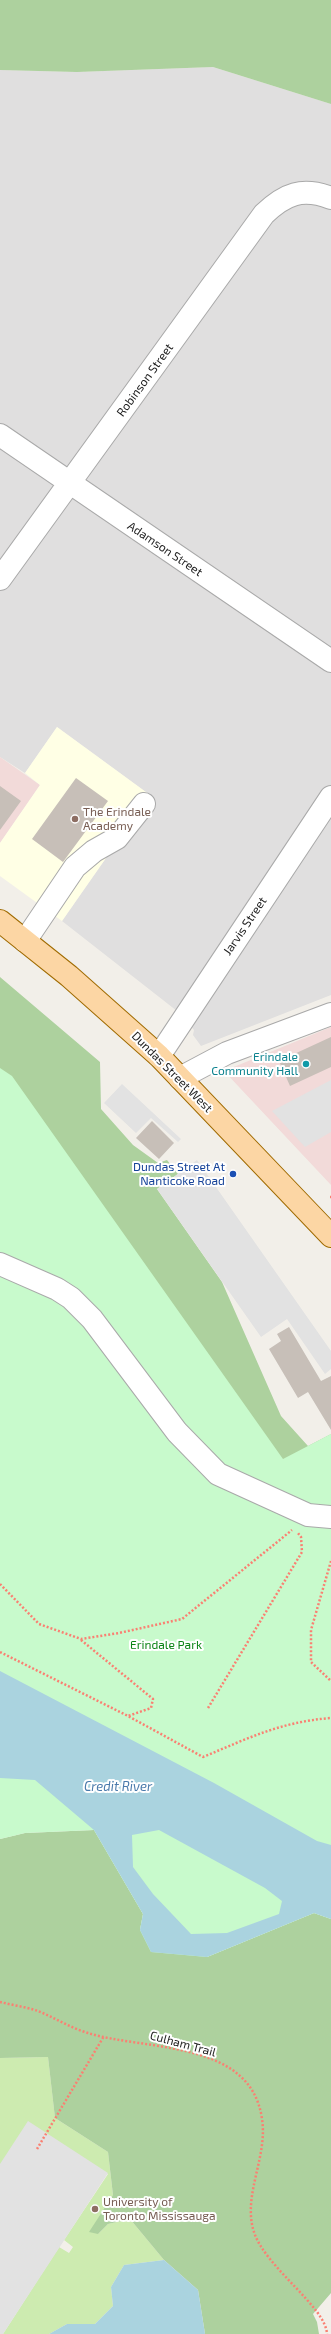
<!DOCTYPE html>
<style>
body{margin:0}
canvas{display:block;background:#f2efe9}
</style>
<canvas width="331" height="2334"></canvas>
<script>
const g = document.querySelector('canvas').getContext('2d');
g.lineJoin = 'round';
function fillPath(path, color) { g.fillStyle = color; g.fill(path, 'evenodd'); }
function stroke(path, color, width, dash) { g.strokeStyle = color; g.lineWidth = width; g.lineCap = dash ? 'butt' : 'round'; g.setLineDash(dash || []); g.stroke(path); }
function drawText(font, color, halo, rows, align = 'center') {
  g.font = font + ' "Exo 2",sans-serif'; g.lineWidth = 4; g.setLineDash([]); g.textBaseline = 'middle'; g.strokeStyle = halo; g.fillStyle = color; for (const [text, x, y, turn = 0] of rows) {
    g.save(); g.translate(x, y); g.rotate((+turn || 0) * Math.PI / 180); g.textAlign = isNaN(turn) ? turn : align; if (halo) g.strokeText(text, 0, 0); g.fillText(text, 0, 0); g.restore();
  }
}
fillPath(new Path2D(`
 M213 67 331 104V995L201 1046 193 1035 194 1030 177 1011 62 921 150 795 57 727 25 773 0 757V70L77 72Z`), '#e0dfdf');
fillPath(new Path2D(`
 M0 757 40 785 0 843Z
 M331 1027V1185L224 1071Z`), '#f2dad9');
fillPath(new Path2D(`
 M57 727 150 795 62 921 0 876V843L40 785 25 773Z`), '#ffffe5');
fillPath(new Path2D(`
 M48 2057 55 2118 108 2152 113 2195 98 2234 108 2224 130 2219 164 2260 124 2265 111 2287 113 2306 95 2324H67L49 2334H3L59 2247 69 2253 73 2247 64 2240 108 2174 0 2164V2058Z`), '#cdebb0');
fillPath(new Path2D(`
 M0 0H331V104L213 67 77 72 0 70Z
 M0 977 100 1062 101 1109 133 1145 158 1163 167 1160 178 1174 157 1189 222 1282 281 1416 308 1446 331 1434 304 1505 0 1109Z
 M94 1830 143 1914 140 1930 207 1957 314 1913 331 1919V2293L313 2314 317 2322 319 2334H205L198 2290 164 2260 130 2219 108 2224 98 2234 89 2232 113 2195 108 2152 55 2118 48 2057 0 2058V1839L25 1833Z`), '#add19e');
fillPath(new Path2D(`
 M0 1068 12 1076 283 1459 331 1434V1919L314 1913 207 1957 151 1952 140 1930 143 1914 94 1830 25 1833 0 1839Z`), '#c8facc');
fillPath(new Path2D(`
 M331 1080V1132L305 1147 272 1111Z
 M122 1084 181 1139 178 1142 151 1118 136 1133 104 1103Z
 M197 1160 331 1351V1369L325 1374 287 1319 261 1337 157 1189Z
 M28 2121 108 2173 3 2334H0V2164Z`), '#e2e2e2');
fillPath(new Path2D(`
 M0 1671 214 1783 317 1841 331 1845V1919L314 1913 207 1957 151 1952 140 1930 143 1914 94 1830 35 1780 0 1778ZM159 1830 265 1888 282 1901 279 1914 227 1933 191 1934 153 1894 133 1867 132 1835Z
 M164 2260 198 2290 205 2334H49L67 2324H95L113 2306 111 2287 124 2265Z`), '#aad3df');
fillPath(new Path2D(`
 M76 778 108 801 63 862 32 839Z
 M0 786 21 801 0 830Z
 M331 1037V1067L290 1086 279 1061Z
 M152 1121 174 1143 159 1159 136 1138Z
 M289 1327 321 1381 331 1376V1430L308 1392 298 1398 269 1349 281 1341 277 1334Z`), '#c7bfb8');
const minor = new Path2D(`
 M0 435 331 661
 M0 579 264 214C285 194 302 187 331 198
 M25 941 75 867 94 851 117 838 144 804
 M159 1056 331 797
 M180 1078 227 1053 331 1014
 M0 1264 57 1289 71 1298 92 1319 177 1432 218 1474 308 1515 331 1517`);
const major = new Path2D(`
 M0 921 69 976 159 1056 331 1236`);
stroke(minor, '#a9a9a9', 24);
stroke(major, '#a06b00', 24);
stroke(new Path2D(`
 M330 1197H331
 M331 1561 311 1630V1662L331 1681
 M0 1584 39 1624 81 1639 119 1633 182 1619 292 1530
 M81 1640 153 1699 151 1708 128 1716
 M0 1652 128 1716 203 1757C249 1738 280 1722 331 1718
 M208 1708 302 1552 301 1537 298 1533
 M0 2002C12 2005 26 2007 38 2011 55 2018 71 2028 88 2033 145 2051 251 2039 262 2119 268 2157 242 2196 254 2232 265 2267 326 2307 327 2334
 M37 2149 104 2036`), '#fa8072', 2.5, [2, 2]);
stroke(minor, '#fff', 22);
stroke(major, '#fcd6a4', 22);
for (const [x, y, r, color] of [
 [75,819,4,"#8d6e63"],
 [306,1064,4,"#0f9aa8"],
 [233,1174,4,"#1a4fb4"],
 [95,2209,4,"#8d6e63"]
]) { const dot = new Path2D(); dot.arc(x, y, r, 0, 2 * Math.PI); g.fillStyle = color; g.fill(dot); stroke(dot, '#fff', 1.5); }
drawText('12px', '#222', '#fff', [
 ["Robinson Street",145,380,-54],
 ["Adamson Street",165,549,34],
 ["Jarvis Street",245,926,-56],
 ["Dundas Street West",172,1072,45],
 ["Culham Trail",183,2044,15]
]);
drawText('12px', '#785e54', '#fff', [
 ["The Erindale",83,812],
 ["Academy",83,826],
 ["University of",103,2202],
 ["Toronto Mississauga",103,2216]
], 'left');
drawText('12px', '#0d838f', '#fff', [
 ["Erindale",298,1057],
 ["Community Hall",298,1071]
], 'right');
drawText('12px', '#164399', '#fff', [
 ["Dundas Street At",225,1167],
 ["Nanticoke Road",225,1181]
], 'right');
drawText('12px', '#0c8416', '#fff', [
 ["Erindale Park",166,1645]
]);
drawText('italic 13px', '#4a7aab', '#fff', [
 ["Credit River",118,1787]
]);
</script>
